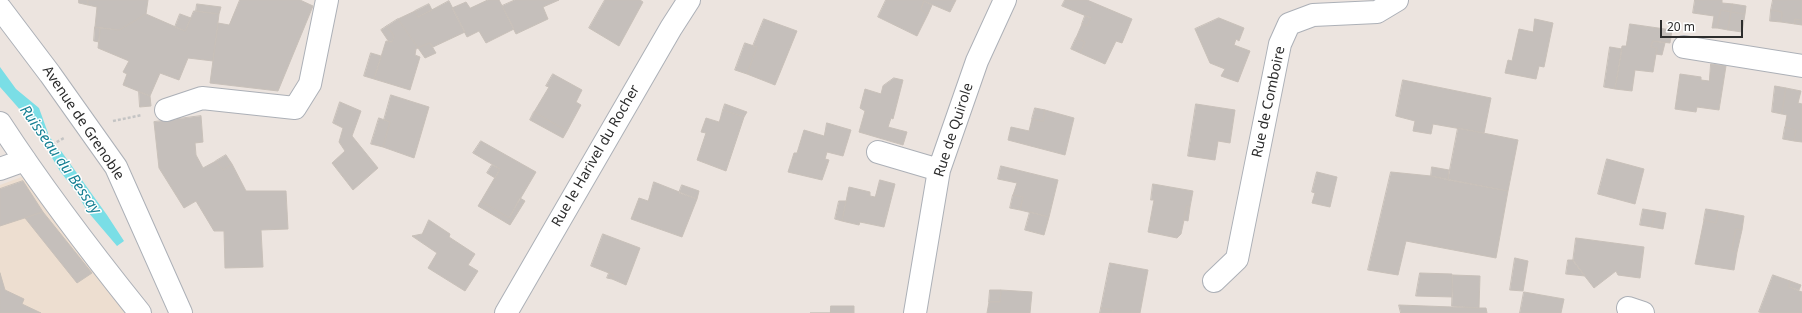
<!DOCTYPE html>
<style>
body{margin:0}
#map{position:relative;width:1802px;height:313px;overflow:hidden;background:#ece4df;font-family:"Noto Sans",sans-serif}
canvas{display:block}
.scale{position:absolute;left:1660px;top:20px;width:83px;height:18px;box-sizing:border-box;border:2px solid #2c2c2c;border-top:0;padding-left:5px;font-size:12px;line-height:14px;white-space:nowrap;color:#2c2c2c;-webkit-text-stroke:3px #fff;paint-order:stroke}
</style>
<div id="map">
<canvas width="1802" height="313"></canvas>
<div class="scale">20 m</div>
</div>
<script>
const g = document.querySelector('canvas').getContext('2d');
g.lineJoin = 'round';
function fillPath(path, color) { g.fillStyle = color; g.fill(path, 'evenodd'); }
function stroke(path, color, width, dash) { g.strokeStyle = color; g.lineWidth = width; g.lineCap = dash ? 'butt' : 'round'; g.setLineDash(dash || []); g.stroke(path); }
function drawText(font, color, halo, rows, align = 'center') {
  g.font = font + ' "Noto Sans",sans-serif'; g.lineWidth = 3; g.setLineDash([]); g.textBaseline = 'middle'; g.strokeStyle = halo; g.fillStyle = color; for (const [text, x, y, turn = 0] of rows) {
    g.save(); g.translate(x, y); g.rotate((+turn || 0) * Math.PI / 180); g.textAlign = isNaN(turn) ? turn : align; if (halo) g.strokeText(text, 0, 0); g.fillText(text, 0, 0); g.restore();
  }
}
fillPath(new Path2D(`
 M24 176 127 313H0V185Z`), '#edded0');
fillPath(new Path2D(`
 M0 67 16 89 39 108 48 133 40 139 30 121 0 87Z
 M61 151 107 215 124 241 117 246 88 212 76 192 60 171 51 156Z`), '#7adee6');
stroke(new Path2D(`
 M39 128 61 161`), '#7adee6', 8);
const building = new Path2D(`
 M79 0H88V5L79 3Z
 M88 0H148L146 14 119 30 95 27 97 7 88 5Z
 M240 0H300L313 6 278 91 210 83 218 23 229 25Z
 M488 0H499L514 29 486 43 479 31 467 37 452 8 466 2 470 8Z
 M515 0H559L543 7 548 19 516 34 502 6Z
 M605 0H640L643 2 619 46 589 28Z
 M886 0H956L950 12 924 1 921 10 928 14 917 36 878 17Z
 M1065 0H1087L1132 19 1122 43 1116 41 1105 64 1080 53 1085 42 1076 38 1082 24 1087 26 1091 18 1062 6Z
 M1695 0H1722V3L1733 4 1731 12 1721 10 1717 28H1712L1714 16 1693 13Z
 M1773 0H1802V20L1795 19V24L1781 22 1782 12 1771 10Z
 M449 1 465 32 433 47 430 43 418 48 398 19 415 11 418 17Z
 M924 1 932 5 928 14 921 10Z
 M197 4 221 7 219 14 196 11Z
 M429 4 432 10 418 17 415 11Z
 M1733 4 1746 6 1745 14 1731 12Z
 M1721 10 1731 12 1728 30 1717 28Z
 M1771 10 1782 12 1781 22 1770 21Z
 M194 11 219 14 213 61 188 58 179 80 160 73 150 96 123 85 127 74 123 72 129 61 98 48 100 28 119 30 146 14 185 31Z
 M1731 12 1745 14 1742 32 1728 30Z
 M180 14 191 18 185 31 175 27Z
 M1085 16 1091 18 1087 26 1082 24Z
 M1219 18 1244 28 1239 41 1236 39 1234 45 1250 51 1238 82 1221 76 1225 69 1210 63 1195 29Z
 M398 19 418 48 416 49 415 55 420 57 410 90 374 79 386 41 392 42 394 36 387 26Z
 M764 19 797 31 775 85 747 74 757 47 753 46Z
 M1535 19 1553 23 1544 67 1539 66 1536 79 1505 73 1508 60 1512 61 1519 29 1533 32Z
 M1795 19 1802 20V25L1795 24Z
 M1630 24 1672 30 1670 43 1653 41 1651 47 1657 48 1653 72 1635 70 1632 91 1615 89 1622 46H1626Z
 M387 26 394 36 392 42H389L381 30Z
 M95 27 100 28 99 42 94 41Z
 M1076 38 1085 42 1080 53 1071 49Z
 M1653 41 1665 43 1662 55 1656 54 1657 48 1651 47Z
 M430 43 436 53 425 58 418 48Z
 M745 43 757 47 747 74 735 70Z
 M1610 47 1622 49 1615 89 1604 87Z
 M371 53 381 56 374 79 364 76Z
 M1711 64 1726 66 1719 110 1697 107 1696 112 1675 109 1680 74 1701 77V80L1709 81Z
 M553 74 582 90 576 102 581 105 567 131 534 112 549 87 546 86Z
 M894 78 903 80 893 119 891 118 888 127 907 132 903 145 859 132 865 111 860 108 865 89 881 94 883 86Z
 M1403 80 1491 98 1484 133 1433 124 1431 134 1413 131 1415 121 1396 116Z
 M1775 86 1786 88 1782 114 1772 112Z
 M1786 88 1801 91 1798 103 1802 104V142L1794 141 1796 130 1785 127 1787 115 1782 114Z
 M139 92 150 96 151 106 140 107Z
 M391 95 429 107 414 158 383 147 390 122 384 120Z
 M340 102 361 111 352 136 378 168 353 190 332 163 345 151 339 142 343 128 333 123Z
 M725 104 747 112 744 117 723 110Z
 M1196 104 1235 110 1230 143 1218 141 1215 160 1188 156Z
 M1035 108 1045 110 1043 121 1032 119Z
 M723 110 744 117 726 171 697 160 706 133 701 132 706 118 719 122Z
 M1045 110 1074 118 1065 155 1008 140 1011 127 1029 131 1032 119 1043 121Z
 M534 112 567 131 563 138 530 120Z
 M201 116 203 142 195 143 196 155 203 168 216 161 223 170 232 164 246 191H286L288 229 261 230 263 267 225 268 224 231H214L196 201 184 208 159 168 154 122Z
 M379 118 390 122 383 147 371 144Z
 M827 123 851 130 843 156 827 152 825 159 829 160 822 180 788 172 794 153H797L804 130 824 136Z
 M1785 127 1796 130 1794 141 1783 139Z
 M1458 128 1518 140 1508 191 1448 180Z
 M481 141 536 172 509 218 481 201 500 169 473 153Z
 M226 155 232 164 223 170 216 161Z
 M1607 159 1644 169 1635 204 1598 194Z
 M492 165 500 169 495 178 487 173Z
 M1001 166 1058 180 1049 217 1020 210 1023 197 1013 195 1017 183 998 179Z
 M1432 167 1449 170 1448 180 1431 176Z
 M1317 172 1337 177 1330 207 1312 203 1315 193 1312 192Z
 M1391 172 1431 176 1508 191 1496 258 1406 241 1398 275 1368 270Z
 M880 180 895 184 884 227 860 222 859 225 842 221 849 187 870 192V196L875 197Z
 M23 181 43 212 0 226V189Z
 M654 182 697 199 682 237 631 219 639 198 648 201Z
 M1153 184 1193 191 1190 207 1187 206 1181 234 1177 238 1148 232 1154 200H1151Z
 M682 185 699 191 697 199 679 193Z
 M1013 195 1023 197 1020 210 1010 208Z
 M520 198 525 201 510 225 478 206 481 201 509 218Z
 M839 201H846L842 221 835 219Z
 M1187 206 1190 207 1188 221 1184 220Z
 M1643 209 1655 211 1652 227 1640 225Z
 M1706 209 1718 211 1716 223 1704 220Z
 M1655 211 1666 213 1663 229 1652 227Z
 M1718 211 1744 216 1742 230 1736 229 1732 251 1737 252 1734 270 1695 264 1704 220 1716 223Z
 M43 212 92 273 77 283 25 218Z
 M1030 212 1049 217 1044 235 1025 230Z
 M429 220 450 234 449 237 475 254 468 265 478 271 465 291 428 268 437 253 412 236 422 234Z
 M1736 229 1742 230 1737 252 1732 251Z
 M603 234 640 248 626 285 612 279 614 275 591 266Z
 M1576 238 1644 247 1640 278 1618 275 1616 271 1594 288 1573 261Z
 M1515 258 1528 261 1523 291 1510 290Z
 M1568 260H1573L1585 276 1566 274Z
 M1110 263 1148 270 1140 313H1113V310L1101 308Z
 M0 273 5 290 24 299 22 304 41 313H0Z
 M609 273 614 275 612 279 607 278Z
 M1420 273 1452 274 1453 297 1416 296Z
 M1453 275 1480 276 1479 308 1452 306Z
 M1773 275 1790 281 1789 287 1802 292V313H1763L1759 312Z
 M1790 281 1801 285 1799 290 1789 287Z
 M990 290H1001L1000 302H989Z
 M1001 290 1032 292 1030 313H987L989 302H1000Z
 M1524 292 1564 299 1561 313H1520Z
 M1399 305 1479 308H1486L1487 313H1401Z
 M831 306H854V313H810H830Z
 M1101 308 1113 310V313H1100Z`);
fillPath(building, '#c5bfbb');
stroke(building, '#c8c0b9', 1);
const minor = new Path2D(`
 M0 8 50 74 116 167 181 313
 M1684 47 1802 66
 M166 110 202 98 295 108 310 84 327 0
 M0 123C43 189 91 252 140 313
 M878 152 939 170
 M0 169 25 160
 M1214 281 1237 259 1280 44 1289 24 1313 15 1377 12 1397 0
 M1628 308 1643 313
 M506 313 671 28 689 0
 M915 313 939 170 977 61 1005 0`);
stroke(minor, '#acb0b7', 24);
stroke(new Path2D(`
 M113 121 142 115
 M48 147 64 138`), '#c4c4c4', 2.5, [3, 2]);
stroke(minor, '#fff', 22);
drawText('14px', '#2c2c2c', '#fff', [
 ["Rue de Comboire",1269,102,-78],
 ["Avenue de Grenoble",83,123,56],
 ["Rue de Quirole",954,130,-72],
 ["Rue le Harivel du Rocher",596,156,-60]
]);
drawText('italic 15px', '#178194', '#fff', [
 ["Ruisseau du Bessay",60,160,55]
]);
</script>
